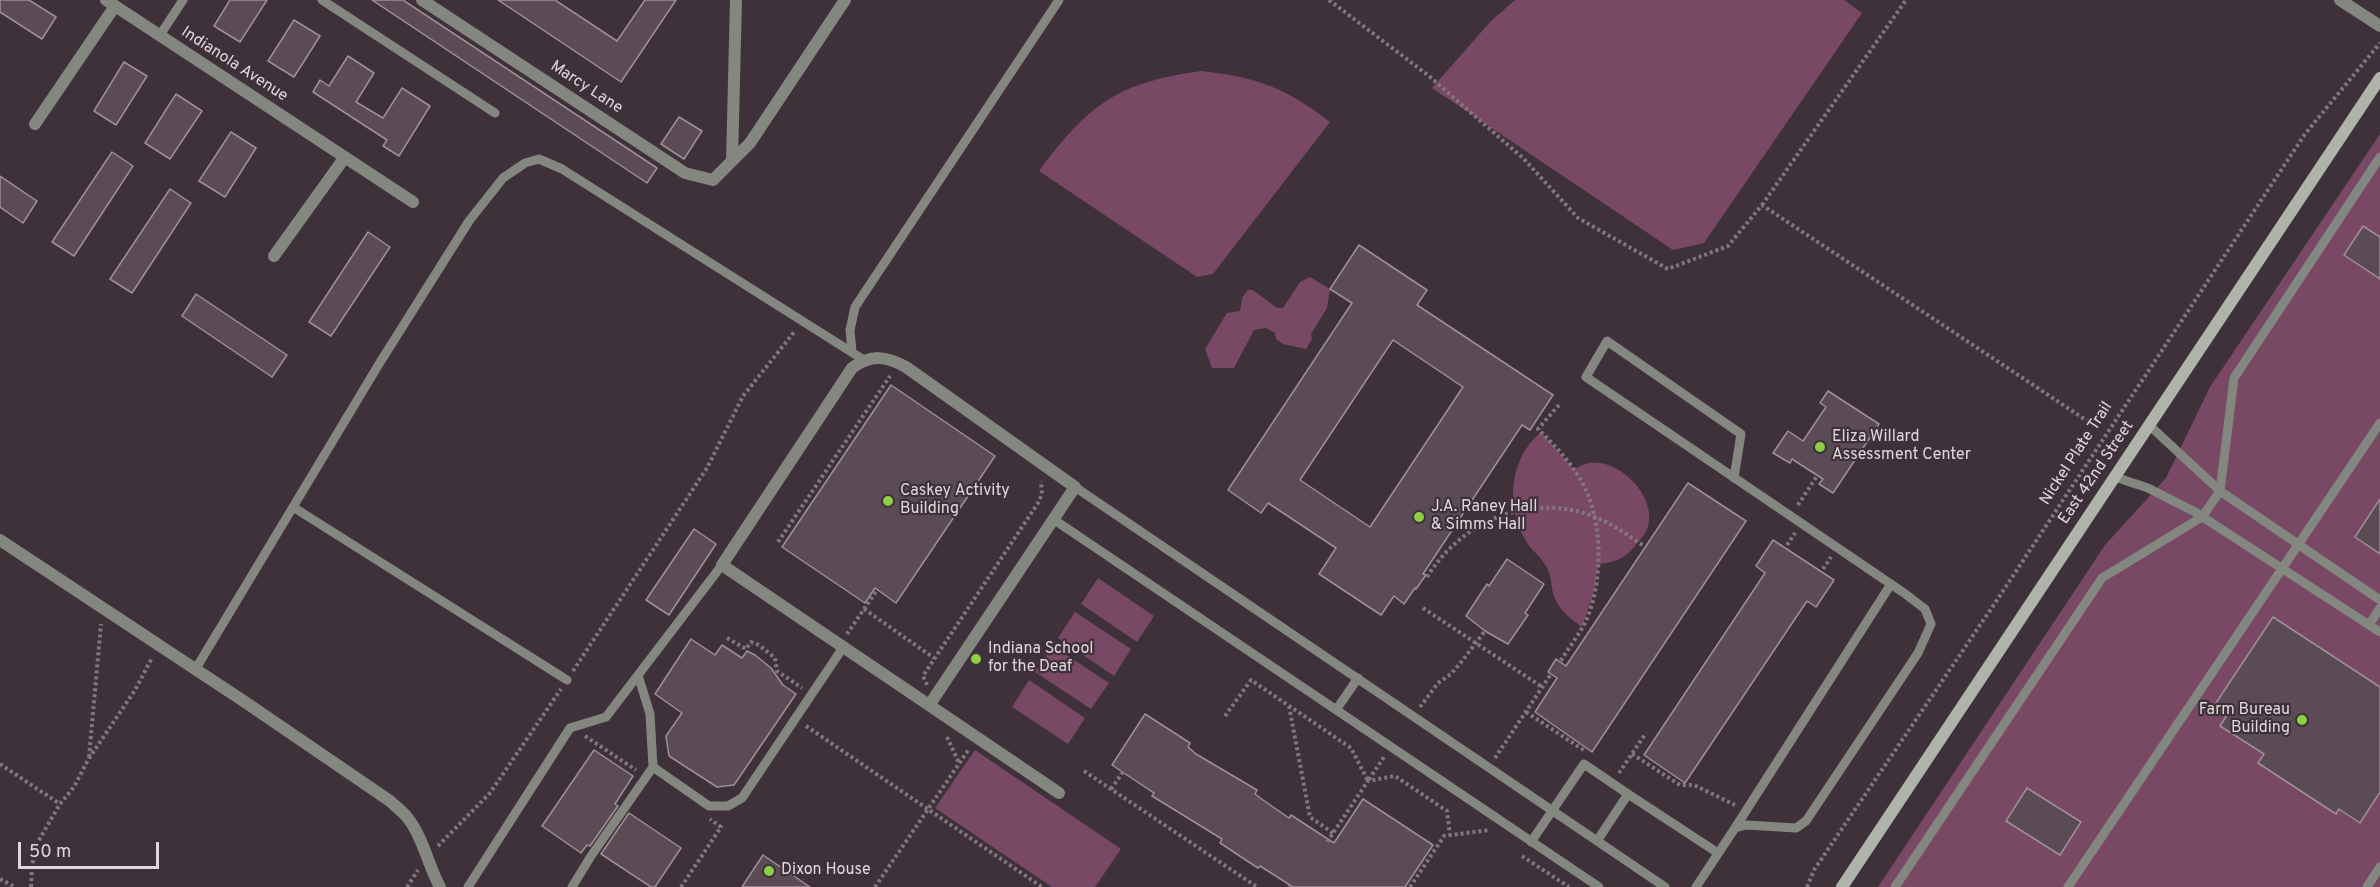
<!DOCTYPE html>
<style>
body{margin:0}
#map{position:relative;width:2380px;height:887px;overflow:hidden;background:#3f3139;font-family:Overpass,sans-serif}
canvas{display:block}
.scale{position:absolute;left:18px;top:842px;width:141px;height:27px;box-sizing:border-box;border:3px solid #e1d7dc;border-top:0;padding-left:8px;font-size:18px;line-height:21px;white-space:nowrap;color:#e1d7dc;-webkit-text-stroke:4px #3f3139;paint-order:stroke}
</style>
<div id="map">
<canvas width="2380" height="887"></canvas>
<div class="scale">50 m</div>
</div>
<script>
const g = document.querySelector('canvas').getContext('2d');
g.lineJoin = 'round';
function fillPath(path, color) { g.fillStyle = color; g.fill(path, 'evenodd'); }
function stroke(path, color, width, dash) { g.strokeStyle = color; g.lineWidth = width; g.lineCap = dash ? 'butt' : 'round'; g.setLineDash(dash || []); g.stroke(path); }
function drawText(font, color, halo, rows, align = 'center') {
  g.font = font + ' Overpass,sans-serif'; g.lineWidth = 4.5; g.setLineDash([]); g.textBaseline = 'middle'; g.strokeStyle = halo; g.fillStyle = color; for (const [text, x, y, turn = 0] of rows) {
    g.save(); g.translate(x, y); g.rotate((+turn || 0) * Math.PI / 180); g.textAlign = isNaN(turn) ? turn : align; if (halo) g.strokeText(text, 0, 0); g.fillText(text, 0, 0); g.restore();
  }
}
fillPath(new Path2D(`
 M1515 0H1844L1862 13 1704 243 1673 250 1432 88 1491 21Z
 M1201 71C1257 77 1286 88 1330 122L1213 274 1197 277 1039 171C1090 103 1117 83 1201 71Z
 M2380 134V887H1878L2105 545 2166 478 2210 387Z
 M1310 277 1330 289 1327 308 1311 334 1312 339 1306 349 1283 344 1276 339 1275 333 1266 328 1254 330 1234 368H1212L1205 349 1227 313 1240 311 1242 298 1248 290H1253L1277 308H1283L1300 282Z
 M1541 432 1574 469C1583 465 1590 461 1600 463 1628 467 1660 503 1646 532 1643 537 1638 542 1634 547 1624 559 1614 563 1598 564L1595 588 1582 627C1568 617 1555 607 1552 588 1551 581 1550 573 1546 566 1541 557 1531 550 1526 541 1505 506 1509 459 1541 432Z
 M1098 578 1154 616 1137 642 1081 604Z
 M1075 612 1131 649 1114 676 1058 638Z
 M1053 646 1109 683 1091 709 1035 672Z
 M1029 680 1085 718 1068 744 1012 707Z
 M975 750 1121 849 1095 887H1052L935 808Z`), '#784865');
const building = new Path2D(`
 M0 0H29L56 17 42 39 0 12Z
 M230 0H267L240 42 214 26Z
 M372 0H403L657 168 647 183Z
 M498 0H555L617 41 645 0H676L621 82Z
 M294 20 320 36 294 77 268 61Z
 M348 56 374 73 356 102 383 118 402 88 430 106 399 156 383 146 387 140 313 92 320 80 329 86Z
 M124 62 147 76 116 125 94 111Z
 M176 94 202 111 170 159 145 143Z
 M679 117 702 131 684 159 661 144Z
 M231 132 256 148 225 197 199 181Z
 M112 152 133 166 74 256 52 242Z
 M0 176 37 201 23 223 0 207Z
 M170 189 191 203 132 293 110 279Z
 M2363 226 2380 237V279L2344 255Z
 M368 232 390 247 331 336 309 322Z
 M1359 245 1427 290 1417 305 1553 395 1530 430 1522 425 1423 574 1426 575 1416 589 1415 588 1404 604 1394 596 1381 615 1319 574 1336 548 1268 503 1261 513 1228 490 1352 303 1330 289ZM1393 340 1463 387 1370 527 1300 480Z
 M196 294 287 355 272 377 182 316Z
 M891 385 995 456 896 603 875 588 865 603 782 547Z
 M1828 391 1879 424 1833 493 1819 484 1823 479 1792 459 1790 463 1773 453 1788 431 1803 441 1826 407 1820 403Z
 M1688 483 1746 521 1592 752 1535 712 1557 678 1548 672 1556 659 1566 666Z
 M2380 499V554L2355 537Z
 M694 529 716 544 669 615 646 600Z
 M1773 540 1834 580 1816 607 1807 601 1685 783 1644 755 1765 573 1756 566Z
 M1507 559 1544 584 1525 613 1528 615 1508 644 1485 631 1466 616 1487 584 1489 586Z
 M2273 617 2380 687V792L2360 823 2339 809 2336 814 2258 763 2264 754 2220 726 2227 715 2214 706Z
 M691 639 715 655 722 645 742 658 747 651 755 655 771 668 783 685 796 694 734 785 717 787 669 756 666 736 682 713 655 694Z
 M1145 714 1190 743 1188 747 1196 754 1257 790 1255 794 1263 800 1289 818 1291 815 1334 843 1363 799 1433 845 1405 887H1293L1260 866 1258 868 1220 843 1222 839 1152 796 1154 793 1112 765Z
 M594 750 633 776 615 804 618 806 590 846 587 845 581 853 542 826Z
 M2027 788 2081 822 2060 855 2006 821Z
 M629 813 681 848 655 887H651L601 854Z
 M763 855 810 887H742Z`);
fillPath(building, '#5a4b54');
stroke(building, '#a08f98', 1.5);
stroke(new Path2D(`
 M1329 0 1429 76 1524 159 1578 218 1668 269 1728 246 1762 205 2101 430
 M1762 205 1906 0
 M1559 405 1538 429C1551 442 1565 456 1575 471 1604 511 1605 579 1585 623 1578 636 1568 649 1560 662
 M1798 505 1817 476
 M778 542 890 376
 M1787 545 1795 533
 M1823 569 1831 557
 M1427 577C1466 514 1544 488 1610 524 1622 531 1634 539 1645 547
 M1423 608 1542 687
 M864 609 934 658
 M847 634 877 590
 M727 638 746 649 751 642 759 645 775 658 777 671 802 688
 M573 671 707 468 743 396 795 331
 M927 685 923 676 1038 503 1042 494 1041 481
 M1289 706 1310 817 1333 833
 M1420 707 1438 683 1451 674 1462 661 1485 631
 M1526 712 1585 751
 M1225 716 1251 680 1351 748 1368 781 1384 757
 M806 726 1042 887
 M585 736 636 770
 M947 737 959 763
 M1632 754 1680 785H1694L1735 805
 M89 757 101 624
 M1495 758 1551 674
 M0 764 60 804
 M1084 771 1257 887
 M1619 773 1646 733
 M1111 789 1123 772
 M1327 842 1368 781 1395 776 1447 811 1450 835
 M438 846 490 793 561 689
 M1522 856 1569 887
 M0 879 15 887
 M1289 885 1290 887
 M31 887 32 866 36 845 60 804 74 787 88 760 135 690 152 658
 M407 887 418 870
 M681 887 721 827 710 819
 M875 887 969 749
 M1410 887 1444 836 1489 830
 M1807 887 1814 870 1993 606 2305 134 2380 43`), '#83777e', 4, [3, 3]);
stroke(new Path2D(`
 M322 0 495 113
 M160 35 183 0
 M852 352 850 330 855 307 1059 0
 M2149 425 2220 491 2380 600
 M2115 477 2148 488 2195 512 2380 632
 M1075 487 1665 887
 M293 507 567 680
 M1053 519 1599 887
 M2369 625 2380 608
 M195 670 379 364 469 221 503 178 525 163 539 159 562 169 864 360
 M638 675 650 714 653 767
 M1336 710 1358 678
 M1735 828 1891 584
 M1597 841 1628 794 1718 853
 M1531 842 1584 764 1628 794
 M468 887 570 728 606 717 722 565
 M572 887 591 856 653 767 709 806H728L742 798 844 646
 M1696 887 1735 828 1746 825 1796 828 1806 821 1918 653 1931 624 1925 609 1904 593 1586 377 1607 341 1741 434 1734 478
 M1895 887 2102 578 2202 517 2220 491 2234 378 2380 157
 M2068 887 2380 423
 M2367 887 2380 867`), '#838780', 9);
stroke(new Path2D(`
 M106 0 413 202
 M422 0 685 173 713 180 750 143 845 0
 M2340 0 2380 26
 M35 124 115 6
 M732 161 736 0
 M274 256 345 157
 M0 540 245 702 390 801C395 806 402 811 407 817 423 837 428 865 440 887
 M930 704 1075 487 906 367C886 356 871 354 852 368L722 565 1059 793`), '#838780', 12);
stroke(new Path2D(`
 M1842 887 2380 78`), '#aeb4aa', 12);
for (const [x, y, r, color] of [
 [1820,447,6,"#8ece43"],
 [888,501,6,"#8ece43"],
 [1419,517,6,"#8ece43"],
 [976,659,6,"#8ece43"],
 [2302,720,6,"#8ece43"],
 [769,871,6,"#8ece43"]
]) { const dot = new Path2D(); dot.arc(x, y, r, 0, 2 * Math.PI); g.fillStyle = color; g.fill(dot); stroke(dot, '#3f3139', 2); }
drawText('16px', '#e1d7dc', '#3f3139', [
 ["Indianola Avenue",234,65,33],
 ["Marcy Lane",586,88,33],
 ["Nickel Plate Trail",2077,454,-57],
 ["East 42nd Street",2097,473,-56]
]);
drawText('16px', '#e1d7dc', '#3f3139', [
 ["Eliza Willard",1832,438],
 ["Assessment Center",1832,456],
 ["Caskey Activity",900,492],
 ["Building",900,510],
 ["J.A. Raney Hall",1431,508],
 ["& Simms Hall",1431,526],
 ["Indiana School",988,650],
 ["for the Deaf",988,668],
 ["Farm Bureau",2290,711,"right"],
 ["Building",2290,729,"right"],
 ["Dixon House",781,871]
], 'left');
</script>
